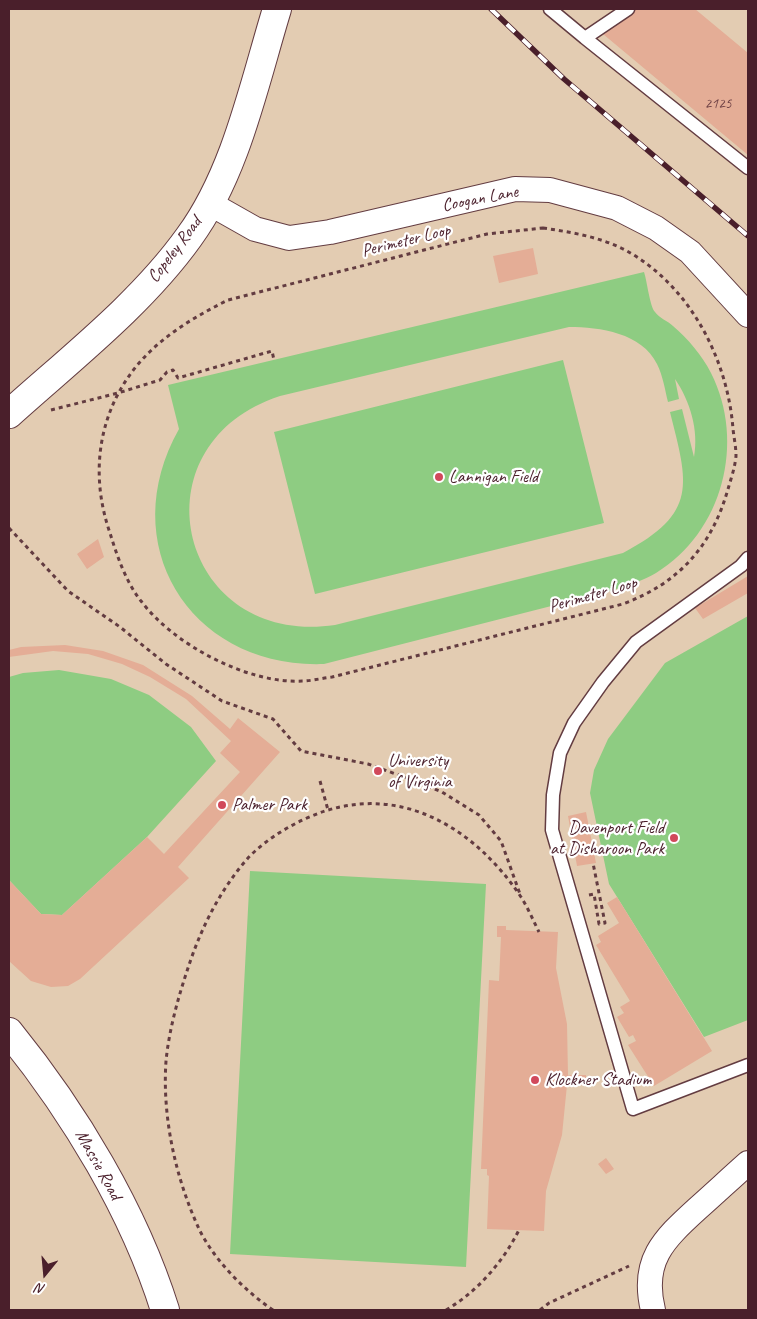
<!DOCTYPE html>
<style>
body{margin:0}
#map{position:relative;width:757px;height:1319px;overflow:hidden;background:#f3ddbf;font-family:Caveat,sans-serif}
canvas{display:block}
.frame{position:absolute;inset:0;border:10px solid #4a1f2b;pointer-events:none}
.north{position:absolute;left:20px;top:1249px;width:50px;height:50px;-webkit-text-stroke:4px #fff;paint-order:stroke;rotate:197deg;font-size:14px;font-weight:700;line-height:20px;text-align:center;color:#4a1f2b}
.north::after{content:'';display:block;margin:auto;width:18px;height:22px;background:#4a1f2b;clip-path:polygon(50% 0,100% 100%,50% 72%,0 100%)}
</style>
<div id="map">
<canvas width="757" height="1319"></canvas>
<div class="frame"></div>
<div class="north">N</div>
</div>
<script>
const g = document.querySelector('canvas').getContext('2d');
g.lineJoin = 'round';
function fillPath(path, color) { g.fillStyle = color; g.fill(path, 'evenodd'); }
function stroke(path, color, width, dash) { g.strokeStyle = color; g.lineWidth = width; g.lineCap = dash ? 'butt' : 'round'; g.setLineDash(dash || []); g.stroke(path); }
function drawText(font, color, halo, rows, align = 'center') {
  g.font = font + ' Caveat,sans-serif'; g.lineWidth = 4.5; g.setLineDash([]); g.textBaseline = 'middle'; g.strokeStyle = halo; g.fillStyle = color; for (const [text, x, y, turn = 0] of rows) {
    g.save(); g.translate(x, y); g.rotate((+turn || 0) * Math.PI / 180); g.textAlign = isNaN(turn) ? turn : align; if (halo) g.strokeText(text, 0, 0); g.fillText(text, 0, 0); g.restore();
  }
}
fillPath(new Path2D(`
 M9 9H748V1310H9Z`), '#e3ccb2');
fillPath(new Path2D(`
 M644 272C647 281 650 307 655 312 659 318 668 321 673 326 688 339 702 355 711 373 746 442 723 532 656 573 643 581 628 585 614 590L324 664C192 669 113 546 179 429L168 385ZM569 327C600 327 642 333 657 364 663 376 665 390 668 402L679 399 675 379C690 401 699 430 694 457L682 409 670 412C688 484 699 513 623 553L335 625C179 648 130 445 280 396Z
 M563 360 604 523 315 594 274 432Z
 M748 616V1020L704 1037 609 884 590 793 594 770 608 739 665 663Z
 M59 670 111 679 149 695 191 727 216 761 147 837 62 915 41 914 9 880V677L23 673Z
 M250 871 486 884 466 1267 230 1254Z`), '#8ecc82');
fillPath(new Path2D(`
 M636 9H695L748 53V155L603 34Z
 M533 248 538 274 499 283 493 256Z
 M98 539 104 557 87 569 77 554Z
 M748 576V593L703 619 695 608Z
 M65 645 103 651 143 665 192 696 230 729 238 718 280 752 178 867 189 878 80 979 68 986 51 987 31 981 9 961V880L41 914 62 915 147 837 164 854 240 772 220 753 231 741 186 699 150 677 122 664 88 654 53 651 9 657V650L21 647Z
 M586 812 596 863 577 866 568 816Z
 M617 897 712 1051 654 1086 628 1045 636 1041 633 1035 629 1037 617 1017 624 1013 620 1007 630 1001 596 945 601 942 598 936 619 923 607 903Z
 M497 926H506V930L558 932 556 968 567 1024 568 1075H586V1085H567L562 1135 546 1191 544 1231 487 1229 489 1176 487 1175V1169H481L489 980 499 981 501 937H497Z
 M606 1158 614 1169 606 1174 598 1164Z`), '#e4ad96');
const service = new Path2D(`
 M550 9 585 38
 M628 9 585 38 748 168
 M748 558 741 566 636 642 603 682 574 723 560 753 553 795 552 830 633 1109 748 1065`);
const minor = new Path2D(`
 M209 203 255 229 289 238 330 232 515 189 550 190 617 208 656 228 690 252 748 315
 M653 1310C641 1261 663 1240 697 1209 714 1194 731 1178 748 1163`);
const tertiary = new Path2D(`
 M9 414C70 359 141 304 189 237 236 173 254 84 277 9
 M9 1032C74 1112 134 1211 165 1310`);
stroke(service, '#633c41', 15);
stroke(minor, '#633c41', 26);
stroke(tertiary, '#633c41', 30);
stroke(new Path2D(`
 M543 228C576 233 608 238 637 257 694 294 728 363 733 429 734 438 736 447 736 456 735 467 731 479 728 489 712 546 679 583 623 604L332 677C322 678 312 681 302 681 247 684 173 644 141 601 126 582 117 556 110 533 94 487 95 438 118 394 142 348 184 322 228 300L487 234Z
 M51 410 118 393 160 380 167 372 173 370 178 378 272 351 274 360
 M9 528 68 591 120 627 166 664 222 701 273 719 301 751 368 764 404 777 442 792 479 815 501 841 520 894
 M320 781 328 810
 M589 895 594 894 599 924 605 923 593 863
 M273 1310C245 1291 216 1262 200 1231 176 1180 162 1118 166 1061 169 1030 178 998 188 968 201 928 220 890 248 858 268 837 298 820 325 811 406 785 477 831 521 897 528 908 533 920 539 932
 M446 1310C477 1292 503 1262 519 1230
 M540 1310 549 1303 629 1266`), '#633c41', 3, [4, 4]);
stroke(service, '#fff', 12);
stroke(minor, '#fff', 24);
stroke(tertiary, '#fff', 28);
const rail = new Path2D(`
 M491 9 564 79 748 236`);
stroke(rail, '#4a1f2b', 5.5);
stroke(rail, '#fff', 4, [11]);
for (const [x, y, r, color] of [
 [439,477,5,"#d1495b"],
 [378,771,5,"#d1495b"],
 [222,805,5,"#d1495b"],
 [674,838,5,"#d1495b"],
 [535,1080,5,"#d1495b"]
]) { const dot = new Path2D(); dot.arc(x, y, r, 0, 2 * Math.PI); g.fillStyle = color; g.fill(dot); stroke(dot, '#fff', 2); }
drawText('15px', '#704246', null, [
 ["2125",718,104]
]);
drawText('18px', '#4a1f2b', '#fff', [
 ["Coogan Lane",480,199,-11],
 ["Perimeter Loop",406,241,-14],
 ["Copeley Road",175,250,-53],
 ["Perimeter Loop",593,595,-16],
 ["Massie Road",98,1165,61]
]);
drawText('18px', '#4a1f2b', '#fff', [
 ["Lannigan Field",449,477],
 ["University",388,761],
 ["of Virginia",388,782],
 ["Palmer Park",232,805],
 ["Davenport Field",664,828,"right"],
 ["at Disharoon Park",664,849,"right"],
 ["Klockner Stadium",545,1080]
], 'left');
</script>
